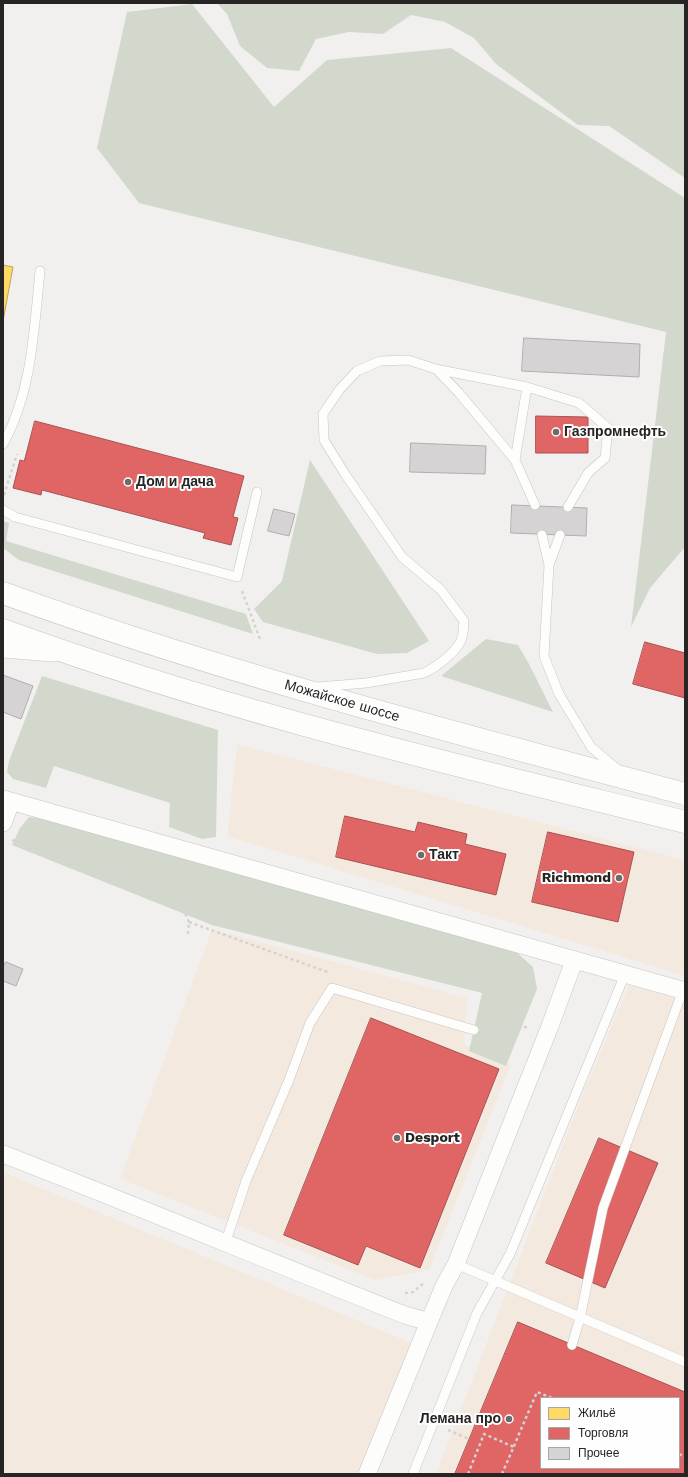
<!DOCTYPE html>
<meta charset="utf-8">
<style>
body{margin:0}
#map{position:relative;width:688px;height:1477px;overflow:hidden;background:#f2f0ee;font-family:"Work Sans",sans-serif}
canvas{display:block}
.frame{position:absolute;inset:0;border:4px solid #262524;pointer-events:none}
.legend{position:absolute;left:540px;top:1397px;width:140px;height:72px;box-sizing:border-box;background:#fffefe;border:1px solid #a8a7a7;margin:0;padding:5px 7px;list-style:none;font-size:12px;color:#262524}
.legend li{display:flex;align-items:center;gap:8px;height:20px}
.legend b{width:20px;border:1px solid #a8a7a7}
</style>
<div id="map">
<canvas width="688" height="1477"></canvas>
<div class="frame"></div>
<ul class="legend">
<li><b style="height:11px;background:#ffd966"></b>Жильё</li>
<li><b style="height:11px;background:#e06666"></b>Торговля</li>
<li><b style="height:11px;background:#d5d3d4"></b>Прочее</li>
</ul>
</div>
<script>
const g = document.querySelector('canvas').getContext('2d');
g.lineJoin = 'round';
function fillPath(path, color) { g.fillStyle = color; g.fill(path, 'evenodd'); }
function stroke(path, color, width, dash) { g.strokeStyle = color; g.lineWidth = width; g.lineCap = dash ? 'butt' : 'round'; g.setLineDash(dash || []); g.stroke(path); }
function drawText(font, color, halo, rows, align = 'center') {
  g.font = font + ' "Work Sans",sans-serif'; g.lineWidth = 4; g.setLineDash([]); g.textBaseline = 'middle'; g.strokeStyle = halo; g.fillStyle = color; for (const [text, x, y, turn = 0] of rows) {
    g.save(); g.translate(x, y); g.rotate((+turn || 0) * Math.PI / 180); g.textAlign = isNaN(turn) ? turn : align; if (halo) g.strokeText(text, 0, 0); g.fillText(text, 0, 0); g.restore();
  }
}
fillPath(new Path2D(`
 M237 744 685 860V976L227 836Z
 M212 929 468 998 464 1044 511 1064 429 1270 375 1280 120 1179Z
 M629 985 685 1001V1474H436L580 1101ZM541 1398H679V1468H541Z
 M3 1172 416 1345 365 1474H3Z`), '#f4e9df');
fillPath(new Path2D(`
 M217 3H685V178L609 126 578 125 496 64 474 38 445 22 411 15 383 34 349 32 316 39 299 71 267 68 240 46 227 14Z
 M192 4 274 107 327 60 451 48 685 198V547L650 588 631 627 666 332 139 203 97 148 127 12Z
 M310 460 429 641 407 653 377 654 263 622 254 609 282 581Z
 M3 521 9 523 6 541 246 614 253 634 19 560 3 548Z
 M486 639 518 645 529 664 553 712 441 676Z
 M42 676 218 730 216 837 202 839 169 827 170 803 54 766 46 788 13 779 7 772 9 761Z
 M29 817 45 819 514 950 533 967 537 989 506 1066 469 1051 482 993 212 925 12 845 20 828Z`), '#d2d8cc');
const homes = new Path2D(`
 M3 265 13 267 3 321Z`);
fillPath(homes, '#ffd966');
stroke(homes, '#bea352', 1);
const shops = new Path2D(`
 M536 416 588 417V453H536Z
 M35 421 244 476 233 517 238 518 231 545 203 538 205 533 42 490 41 495 13 488 20 460 24 461Z
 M645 642 685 653V698L633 684Z
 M345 816 415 832 418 822 467 834 465 844 506 854 496 895 336 857Z
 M548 832 634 852 618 922 532 902Z
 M371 1018 499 1069 420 1268 366 1246 358 1265 284 1235Z
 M599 1138 658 1163 605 1288 546 1263Z
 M518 1322 685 1392V1474H455ZM541 1398H679V1468H541Z`);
fillPath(shops, '#e06666');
stroke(shops, '#a85252', 1);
const building = new Path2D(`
 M524 338 640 344 639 377 522 371Z
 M411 443 486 446 485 474 410 472Z
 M512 505 587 508 586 536 511 533Z
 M274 509 295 514 289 536 268 531Z
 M3 675 33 686 21 719 3 712Z
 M6 962 23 969 16 986 3 981V968Z`);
fillPath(building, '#d5d3d4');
stroke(building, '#afadae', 1);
const lane = new Path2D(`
 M435 369 527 387 579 403 608 428 605 458 588 473 568 507
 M3 444C32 392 34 330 40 271
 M515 460 527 387
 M3 510 15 517 237 577 257 492
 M542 535 549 565 544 656 559 694 591 747 618 770
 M549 565 560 535
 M318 687 366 683 424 673C435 668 460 650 462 637 464 632 463 627 464 621L441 590 402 557 345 474 324 440 323 414 340 389 357 371 380 361 408 360 436 369 459 393 515 460 535 505
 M225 1244 246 1181 289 1080 310 1023 332 988 474 1030
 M456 1264 685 1362
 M572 1345 580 1318 603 1208 683 990
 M413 1474 477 1313 510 1254 625 974`);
const street = new Path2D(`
 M3 649 53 653
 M3 799 685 991
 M3 823 11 802
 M3 1154C137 1206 271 1262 405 1315L429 1322 444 1286 456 1264 550 1026 574 961
 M367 1474 429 1322`);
const primary = new Path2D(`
 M3 593C226 674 456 733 685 794
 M3 630C225 711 456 765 685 822`);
stroke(lane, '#c6c5c3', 10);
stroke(street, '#c6c5c3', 18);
stroke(primary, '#c6c5c3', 23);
stroke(new Path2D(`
 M4 495 17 454
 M242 591 260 639
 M12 840 180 902 189 922 188 934
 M189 922 330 973
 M488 1029 529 1027
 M405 1293 413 1292 423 1284
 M448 1430 469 1439
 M679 1454 685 1457
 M468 1474 484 1434 514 1447
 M502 1474 537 1392 552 1398`), '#d3d3d3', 2.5, [3, 3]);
stroke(lane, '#fdfdfc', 9);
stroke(street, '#fdfdfc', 17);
stroke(primary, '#fdfdfc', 22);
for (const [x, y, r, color] of [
 [556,432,4,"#6d6c6b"],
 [128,482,4,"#6d6c6b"],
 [421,855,4,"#6d6c6b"],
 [619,878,4,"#6d6c6b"],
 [397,1138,4,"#6d6c6b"],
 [509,1419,4,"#6d6c6b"]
]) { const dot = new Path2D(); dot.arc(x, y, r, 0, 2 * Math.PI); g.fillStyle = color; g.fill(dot); stroke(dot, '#fffefe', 1.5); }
drawText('bold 14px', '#262524', '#fffefe', [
 ["Газпромнефть",564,432],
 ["Дом и дача",136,482],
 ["Такт",429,855],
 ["Richmond",611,878,"right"],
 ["Desport",405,1138],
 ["Лемана про",501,1419,"right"]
], 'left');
drawText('14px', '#262524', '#fffefe', [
 ["Можайское шоссе",342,701,16]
]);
</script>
